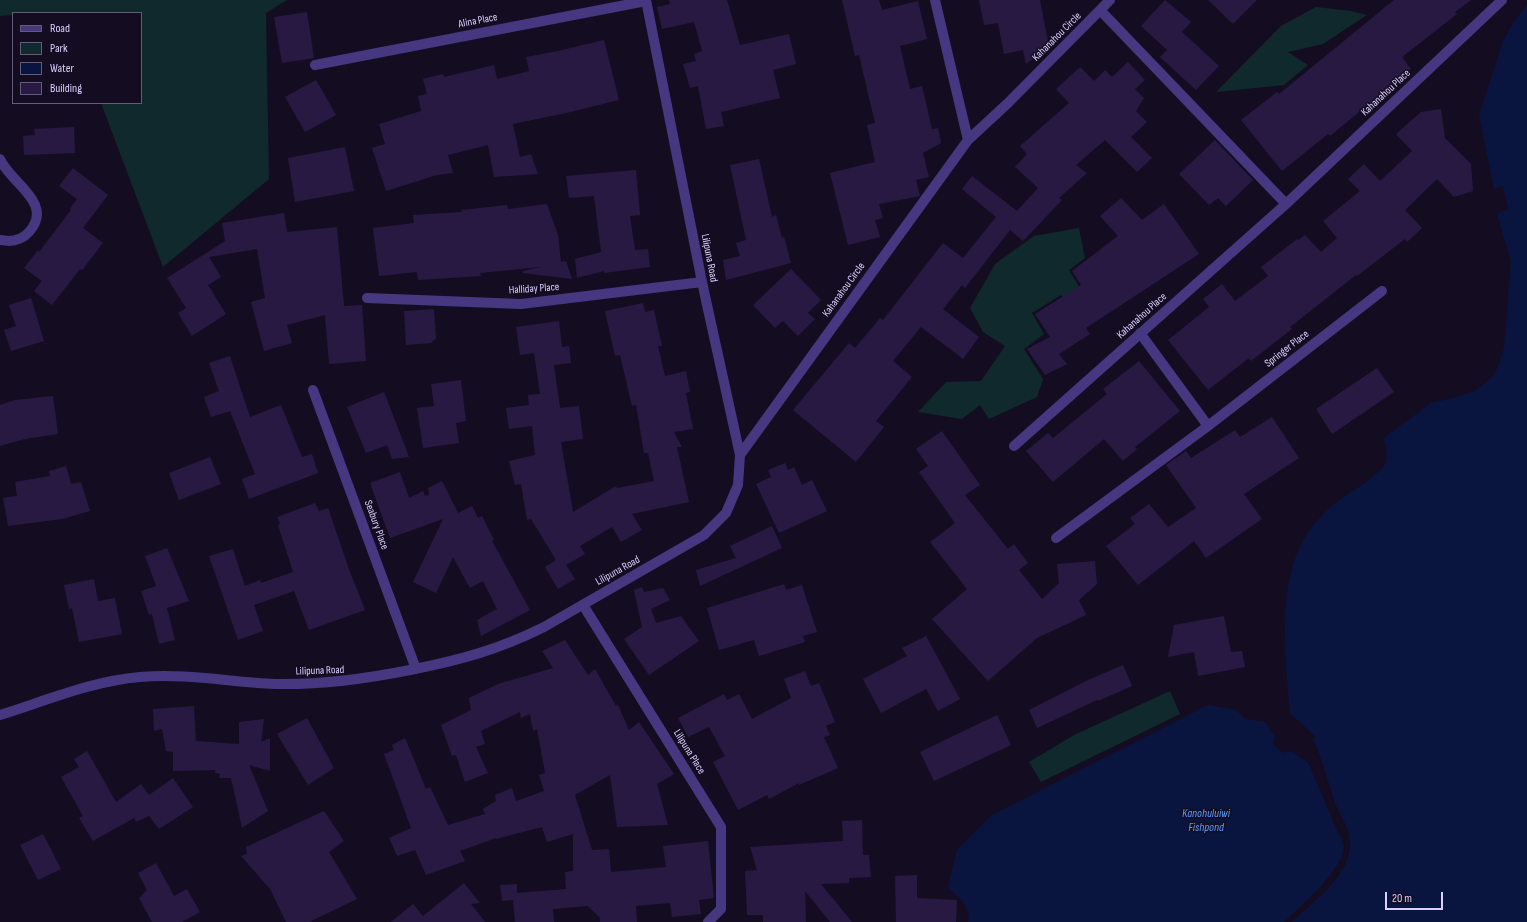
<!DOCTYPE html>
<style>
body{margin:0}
#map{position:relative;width:1527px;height:922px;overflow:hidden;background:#140d22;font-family:"Sofia Sans Condensed",sans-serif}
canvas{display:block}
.legend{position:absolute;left:12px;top:12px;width:130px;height:92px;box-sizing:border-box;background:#140d22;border:1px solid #645a7a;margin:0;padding:5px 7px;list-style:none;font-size:12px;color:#dbceff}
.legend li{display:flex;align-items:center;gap:8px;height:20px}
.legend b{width:20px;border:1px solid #645a7a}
.scale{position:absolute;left:1385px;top:892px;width:58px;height:18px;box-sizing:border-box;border:2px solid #dbceff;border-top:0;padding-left:5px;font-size:12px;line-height:14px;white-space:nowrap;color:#dbceff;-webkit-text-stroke:3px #140d22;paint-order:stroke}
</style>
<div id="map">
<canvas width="1527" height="922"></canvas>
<ul class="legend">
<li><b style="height:5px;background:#453881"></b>Road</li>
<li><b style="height:11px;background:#10292c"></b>Park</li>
<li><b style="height:11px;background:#09153f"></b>Water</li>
<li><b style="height:11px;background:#281943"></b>Building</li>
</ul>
<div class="scale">20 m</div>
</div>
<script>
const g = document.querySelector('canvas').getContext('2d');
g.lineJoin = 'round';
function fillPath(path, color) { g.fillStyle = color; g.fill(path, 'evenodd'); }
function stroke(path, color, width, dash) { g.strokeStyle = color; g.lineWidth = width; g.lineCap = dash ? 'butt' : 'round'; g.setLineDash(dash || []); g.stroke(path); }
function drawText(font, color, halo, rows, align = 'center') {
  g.font = font + ' "Sofia Sans Condensed",sans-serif'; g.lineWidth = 3; g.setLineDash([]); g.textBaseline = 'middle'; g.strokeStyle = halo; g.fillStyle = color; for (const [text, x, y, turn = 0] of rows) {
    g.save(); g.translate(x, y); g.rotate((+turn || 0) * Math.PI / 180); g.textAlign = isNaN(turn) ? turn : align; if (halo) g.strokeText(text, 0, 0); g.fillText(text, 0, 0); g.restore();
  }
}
fillPath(new Path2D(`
 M0 0H287L266 13 269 179 163 267 101 103H141V13H13V15L0 16Z
 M1316 7 1351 11 1367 15 1323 44 1288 52 1308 65 1284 85 1216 92 1281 26Z
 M1079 228 1085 258 1069 270 1097 316 1082 320 1061 295 1032 313 1044 334 1024 349 1043 379 1037 397 989 419 980 405 962 419 918 412 946 382 981 381 1005 346 983 332 970 308 995 264 1034 236Z
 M1170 691 1180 714 1041 782 1029 762 1074 735Z`), '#10292c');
fillPath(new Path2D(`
 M1527 5V922H1292C1316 899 1359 870 1348 831 1345 821 1339 813 1335 803 1328 782 1323 760 1313 740L1316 737 1290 713C1286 656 1275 580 1309 531 1316 522 1323 513 1332 506 1344 496 1381 475 1386 462 1388 454 1385 445 1384 438L1431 403 1458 397 1477 390 1493 376 1498 367 1504 348 1511 261 1497 214 1508 209 1503 186 1494 189 1479 115 1503 41 1513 23Z
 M1208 705 1236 710 1245 719 1265 722 1275 737 1273 744 1283 753 1290 751 1308 762 1338 833C1341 837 1344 840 1344 844 1347 866 1300 908 1284 922H968C973 910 957 894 948 888L957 850 992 815Z`), '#09153f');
fillPath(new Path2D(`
 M1313 740 1335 804 1348 832 1349 848 1346 864 1337 877 1327 889 1290 922 1336 876 1344 863 1347 848 1346 833 1334 805 1311 741Z
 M1308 760 1317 775 1346 845 1342 861 1323 887 1288 921 1284 922 1322 886 1341 860 1344 845Z`), '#140d22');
fillPath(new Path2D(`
 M669 0H727L740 45 789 34 796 64 773 70 780 98 721 112 724 126 706 129 698 86 690 88 683 64 696 61 694 54 702 51 694 22 662 29 657 7 670 4Z
 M842 0H879L882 10 918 1 927 39 900 46 910 89 922 86 932 129 938 128 941 143 923 153 929 177 916 180 920 196 879 204 883 218 875 220 880 237 848 245 830 173 875 162 867 125 875 123 859 55 855 56Z
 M979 0H1040L1049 47 1026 64 1023 50 1004 54 998 23 984 25Z
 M1165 0 1191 22 1182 32 1219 66 1196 90 1160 57 1167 50 1141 26Z
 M1208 0H1257L1233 24Z
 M1394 0H1471L1455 12 1457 14 1402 57 1411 69 1330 136 1328 134 1282 171 1241 120 1277 92 1279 94Z
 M307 12 314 58 282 63 274 17Z
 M604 40 619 100 571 112 513 124 520 157 531 154 538 174 494 177 488 145 448 155 453 173 437 175 386 191 372 148 385 144 379 124 421 111 418 96 427 94 423 79 443 74 444 77 494 65 497 79 529 71 526 57 558 51Z
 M1128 62 1145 80 1135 89 1144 98 1136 111 1147 122 1131 137 1152 158 1137 172 1105 140 1076 165 1087 173 1059 198 1062 200 1023 241 1010 230 965 288 962 285 943 309 979 337 963 359 921 327 893 361 912 377 876 421 884 427 856 462 793 410 849 343 855 348 880 318 883 320 943 243 963 258 996 217 962 189 972 176 1017 211 1038 188 1015 167 1027 154 1020 146 1069 103 1056 89 1080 67 1094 81 1105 70 1112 77Z
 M316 80 336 115 305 132 285 97Z
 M1441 109 1445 138 1471 164 1473 191 1454 197 1437 179 1405 210 1422 228 1407 242 1405 239 1357 276 1356 275 1290 327 1292 329 1251 361 1249 358 1208 390 1168 340 1209 307 1203 299 1222 284 1235 301 1268 276 1261 267 1297 239 1298 240 1305 235 1321 252 1337 238 1323 221 1360 191 1348 179 1364 164 1380 181 1412 151 1396 134 1421 112Z
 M74 127 75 153 24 155 23 136 35 135 34 129Z
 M1215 140 1253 180 1226 206 1218 198 1209 205 1179 174Z
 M345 147 354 191 295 202 288 158Z
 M759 159 772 217 776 215 782 238 784 237 791 263 726 280 723 260 740 256 736 243 746 240 730 165Z
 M73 168 108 195 83 228 103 243 82 270 80 269 52 305 34 291 42 281 24 268 38 250 39 252 71 210 70 209 77 199 59 186Z
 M636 170 640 215 630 216 635 250 648 249 650 267 604 273V271L577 278 575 259 601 252 594 196 569 198 566 176Z
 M1121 198 1142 220 1164 204 1199 254 1086 328 1090 334 1059 354 1067 364 1045 375 1027 349 1050 337 1035 314 1081 285 1072 271 1118 236 1100 216Z
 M547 204 558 235 561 262 566 261 572 279 523 273V271L541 267 480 273 481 276 418 280 417 272 379 276 373 228 414 223 413 215 462 212 461 210 507 205 508 209Z
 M284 213 287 232 337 227 344 306 362 305 366 361 329 364 325 315 287 325 292 343 264 351 251 302 265 298 257 249 209 257 221 277 208 285 226 314 192 336 178 313 186 308 167 278 225 241 222 223Z
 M791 269 821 300 808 313 815 319 798 336 783 321 775 328 753 305Z
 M31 298 44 341 11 351 4 330 16 326 9 305Z
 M643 303 645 312 654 310 662 346H658L665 376 686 371 690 392 686 393 693 429 674 432 682 447H677L689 502 632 514 642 530 621 542 612 527 580 546 585 554 566 565 575 579 558 589 545 567 556 560 531 519 527 520 521 484 515 485 509 461 535 455 532 426 509 429 506 408 529 405 528 395 540 394 534 353 520 355 516 327 559 321 562 347 569 346 571 363 554 365 560 408 579 406 583 439 561 442 573 512 616 486 617 488 654 481 648 453H644L636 405 632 406 620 355 615 356 605 311Z
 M434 309 436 338 431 343 406 345 404 311Z
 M230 356 250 417 281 405 302 457 312 454 318 473 249 499 242 479 255 474 230 411 211 417 204 397 219 391 209 363Z
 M1139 361 1180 411 1135 447 1137 449 1123 461 1104 439 1053 482 1026 451 1048 433 1053 438 1107 394 1103 389Z
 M1377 368 1394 392 1332 434 1316 409Z
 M461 380 466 421 456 423 459 443 423 448 417 408 434 406 431 384Z
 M384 392 403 441 409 457 392 459 387 445 366 453 347 407Z
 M53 396 58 434 25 439 0 446V405L15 400Z
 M1272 417 1299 458 1244 494 1262 519 1206 558 1194 541 1138 585 1106 546 1135 524 1130 518 1149 504 1168 527 1196 508 1166 465 1186 451 1191 458 1235 430 1240 437Z
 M942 431 980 485 965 495 1008 549 1014 544 1028 563 1019 570 1042 599 1059 583 1057 564 1095 561 1097 584 1079 600 1086 615 1037 638 988 681 932 619 967 589 930 542 955 523 919 472 928 466 916 449Z
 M210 457 221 484 179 500 169 473Z
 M785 463 788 470 794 467 802 485 812 480 827 511 779 533 756 484 771 477 768 470Z
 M66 466 71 484 81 482 90 511 62 519 8 526 3 498 17 496 15 482 50 476 49 471Z
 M400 472 409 498 423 491 425 496 429 495 428 488 442 481 458 513 472 506 478 518 482 516 494 540 492 541 530 610 481 636 477 620 497 609 483 581 470 588 453 557 436 593 413 582 443 519 390 538 370 483Z
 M315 503 319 511 328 508 350 572 365 610 309 630 294 591 254 605 263 631 238 640 209 556 233 549 245 586 260 580 261 583 293 572 278 525 280 524 277 517Z
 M772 526 782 548 700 586 696 570 736 558 730 546Z
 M167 548 189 601 167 608 175 640 159 644 152 614 149 615 141 591 156 586 145 556Z
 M94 579 98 601 115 598 122 634 79 642 72 608 69 609 64 585Z
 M784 584 786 590 802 585 817 632 803 636 805 642 759 656 754 640 719 650 707 608Z
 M642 587 644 592 663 588 670 600 651 609 656 623 681 616 699 641 649 675 624 639 642 627 634 590Z
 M1224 616 1231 652 1242 651 1245 667 1198 676 1194 652 1168 657 1174 625Z
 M926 636 960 699 938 711 926 689 881 713 863 679 907 656 902 648Z
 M565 640 588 675 595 669 616 706 618 705 629 730 639 722 674 774 657 784 668 825 617 827 610 775 575 795 592 850 609 849 611 872 666 867 663 846 708 841 714 898 699 900 701 914 672 917 670 903 636 906 637 922H600V918L588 906 553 909 554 922H515L513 900 502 901 500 885 517 884V893L566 889 565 872 573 871V834L547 842 542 827 496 839V838L460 851 465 861 426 875 415 850 397 856 389 838 411 828 384 754 394 750 392 745 405 738 426 789 430 787 448 825 485 814 483 809 496 801 495 795 512 788 516 801 544 791 539 775 545 773 537 729 533 731 530 714 521 718 520 712 481 731 485 744 476 747 488 773 465 782 456 755 452 756 441 725 471 710 469 698 498 684 553 668 542 651Z
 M1123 665 1132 686 1098 701 1097 700 1037 728 1029 710 1088 680Z
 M805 671 811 686 819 683 835 722 826 726 830 735 824 737 838 768 799 785V783L769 799 767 795 738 810 713 762 725 756 709 727 688 737 678 718 724 694 727 700 739 694 752 719 791 698 784 679Z
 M194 706 196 741 239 744V722L264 719 261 742 270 738V771L249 765 268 811 242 828 231 778H219L220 774 215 773V770L173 771V752L166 751 162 729 154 731 153 709Z
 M997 715 1011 745 934 781 920 752Z
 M307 718 334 768 308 785 277 734Z
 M87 751 116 802 141 784 149 795 173 778 193 807 159 829 149 816 136 822 134 818 93 841 79 818 83 816 61 777 79 767 74 759Z
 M324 811 344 841 329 852 357 899 309 922H286L270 889 241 856 247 854 246 847Z
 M862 820 863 855H869L871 877 849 878V883L821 884 852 922H830L805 891 806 922H763V915H747L745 871 757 870 750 847 843 841 842 821Z
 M43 834 61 869 38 880 20 845Z
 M156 863 174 896 187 889 200 912 182 922H152L139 898 147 890 138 873Z
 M917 875V898L957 900 956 922H896L895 876Z
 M464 883 480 903 471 904 485 922H391L413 904 423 916Z`), '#281943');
stroke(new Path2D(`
 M935 0 968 140
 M1100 10 1286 204
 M315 65 646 1
 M0 159C10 183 55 203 29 232 21 241 10 242 0 240
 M367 298 521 304 702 282
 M1140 333 1208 426
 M313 390 416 669
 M1014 446 1286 204 1502 0
 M740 455 968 140 1008 103 1110 0
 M1056 538 1208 426 1382 291
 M583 605 721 827V909L708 922
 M0 715C45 701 92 681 140 677 185 673 230 682 275 684 321 685 365 679 410 670 460 660 498 650 544 627L704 535 726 513 738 485 740 455 702 282 646 0`), '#453881', 10);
drawText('11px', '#dbceff', '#140d22', [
 ["Alina Place",478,21,-11],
 ["Kahanahou Circle",1057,37,-45],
 ["Kahanahou Place",1386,93,-43],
 ["Lilipuna Road",709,258,79],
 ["Halliday Place",534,289,-4],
 ["Kahanahou Circle",844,290,-54],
 ["Kahanahou Place",1142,316,-42],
 ["Springer Place",1287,349,-38],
 ["Seabury Place",376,525,70],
 ["Lilipuna Road",618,571,-29],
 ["Lilipuna Road",320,671,-2],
 ["Lilipuna Place",689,752,58]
]);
drawText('italic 12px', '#5c9cff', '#140d22', [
 ["Kanohuluiwi",1206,814],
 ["Fishpond",1206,828]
]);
</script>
